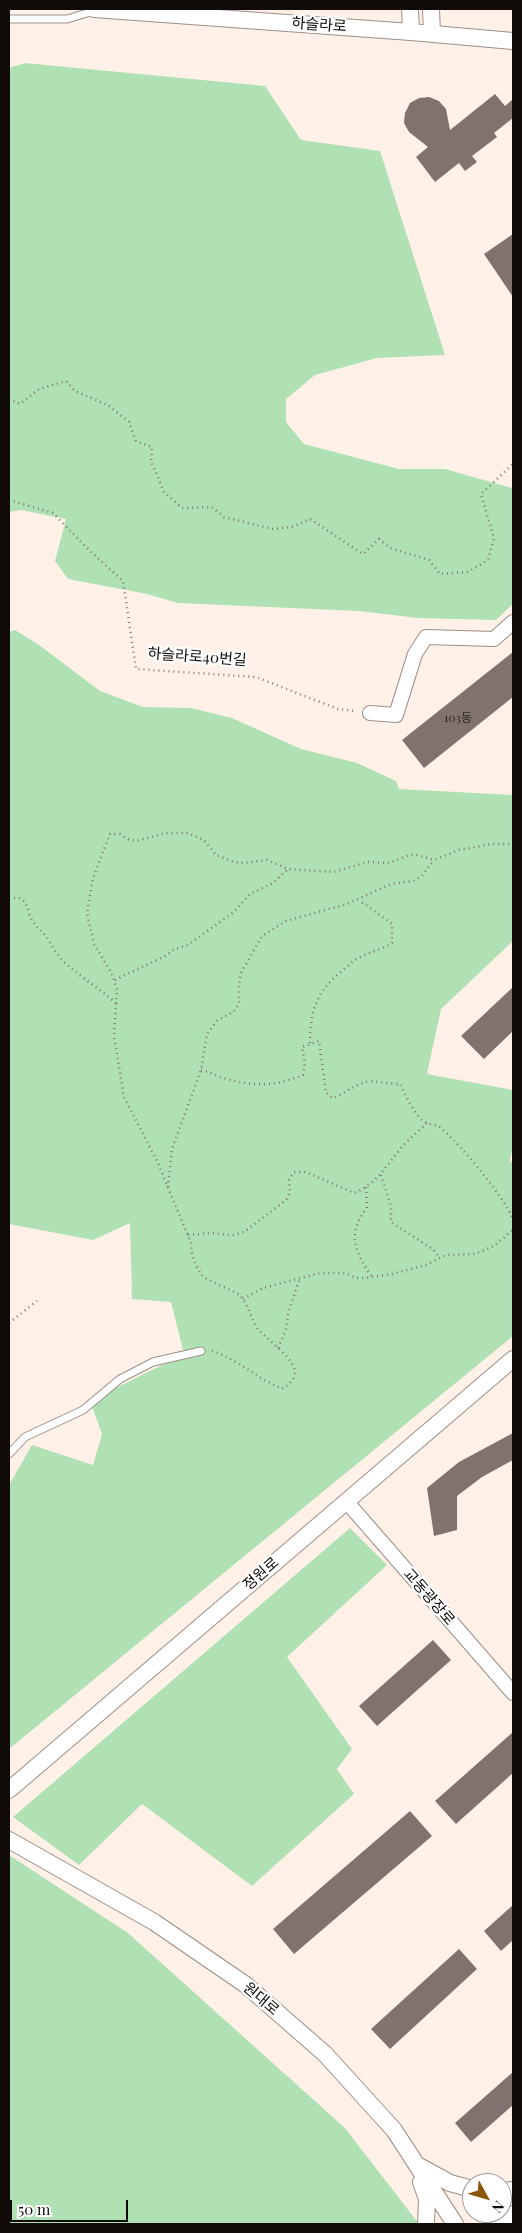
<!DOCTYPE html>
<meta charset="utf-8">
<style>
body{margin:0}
#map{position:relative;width:522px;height:2233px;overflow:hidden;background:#fff0e8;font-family:"Playfair Display",serif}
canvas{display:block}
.frame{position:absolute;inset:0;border:10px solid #100b08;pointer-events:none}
.north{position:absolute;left:462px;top:2173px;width:50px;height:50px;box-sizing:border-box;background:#fff;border:1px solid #9f9d9c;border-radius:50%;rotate:129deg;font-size:14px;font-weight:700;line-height:20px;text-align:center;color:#100b08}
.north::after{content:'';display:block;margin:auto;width:18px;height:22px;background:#8c5609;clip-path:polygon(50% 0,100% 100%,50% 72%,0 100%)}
.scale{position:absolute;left:10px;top:2200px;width:118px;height:22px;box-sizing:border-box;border:2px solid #100b08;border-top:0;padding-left:6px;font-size:15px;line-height:18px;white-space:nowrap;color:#100b08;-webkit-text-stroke:4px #fff;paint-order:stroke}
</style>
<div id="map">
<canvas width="522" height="2233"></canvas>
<div class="frame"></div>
<div class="north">N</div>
<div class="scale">50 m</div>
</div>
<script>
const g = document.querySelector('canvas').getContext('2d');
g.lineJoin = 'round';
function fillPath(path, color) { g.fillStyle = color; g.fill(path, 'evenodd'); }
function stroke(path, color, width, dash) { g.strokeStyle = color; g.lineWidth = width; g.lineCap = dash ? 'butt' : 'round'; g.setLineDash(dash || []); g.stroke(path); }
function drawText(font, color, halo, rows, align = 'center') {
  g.font = font + ' "Playfair Display","Noto Sans KR",serif'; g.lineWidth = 4.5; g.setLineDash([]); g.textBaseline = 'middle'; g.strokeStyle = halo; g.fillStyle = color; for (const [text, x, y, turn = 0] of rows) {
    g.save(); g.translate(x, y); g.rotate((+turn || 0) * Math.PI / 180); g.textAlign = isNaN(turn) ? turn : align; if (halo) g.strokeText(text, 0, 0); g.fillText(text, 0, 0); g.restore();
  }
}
fillPath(new Path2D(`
 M25 63 265 86 301 140 380 151 445 355 377 358 315 375 286 399V422L304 444 399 469H445L512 488 513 604 496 620 418 618 359 611 178 603 147 594 68 579 55 561 66 519 21 510 9 512V68Z
 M15 630 39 645 100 691 143 707 191 708 232 718 301 749 357 763 396 781 399 789 513 795V941L441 1009 427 1074 513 1090V1145L510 1160 513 1164V1336L9 1749V1485L32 1445 93 1465 102 1434 90 1401 184 1354 171 1302 132 1299 130 1223 93 1240 9 1224V632Z
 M350 1528 387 1565 287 1657 352 1749 337 1769 354 1794 252 1886 142 1804 79 1865 13 1817Z
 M9 1855 128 1933 345 2128 419 2224H9Z`), '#afe1b5');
fillPath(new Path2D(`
 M495 94 505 106 513 99V118L494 133 497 137 472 156 477 162 465 171 459 163 435 182 416 157 428 147 409 132 404 123 405 113 410 103 419 98 429 97 439 101 446 109 450 130Z
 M513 234V297L484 254Z
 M513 652V697L424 768 402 740Z
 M513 987V1031L484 1059 461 1036Z
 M513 1433V1460L482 1477 457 1496V1530L434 1536 427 1488 459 1462Z
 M433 1640 451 1660 377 1726 359 1706Z
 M513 1732V1773L456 1824 435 1801Z
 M410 1811 432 1836 294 1954 273 1929Z
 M513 1905V1940L501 1951 484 1931Z
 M459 1949 477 1969 390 2049 371 2029Z
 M513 2072V2105L471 2142 455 2123Z`), '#817270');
const service = new Path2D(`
 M9 19H67L94 11
 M9 1454 25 1437 83 1410 120 1379 153 1362 201 1351`);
const minor = new Path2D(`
 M370 713 396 715 415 654 426 637 494 639 513 622
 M346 1501 513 1693`);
const tertiary = new Path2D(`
 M94 9 411 32 513 41
 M410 9 411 32
 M431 9 432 34
 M9 1790 513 1359
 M9 1840 154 1922 246 1985 325 2054 394 2130 455 2224
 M419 2166 450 2183 472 2189
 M421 2182 427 2199 426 2224
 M502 2191 513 2190
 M499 2224 513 2214`);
stroke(service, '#9c8f88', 9);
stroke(minor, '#9c8f88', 16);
stroke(tertiary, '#9c8f88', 18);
stroke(new Path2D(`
 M9 399 20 404 39 389 66 381 75 391 108 405 129 422 136 441 152 447 151 461 164 492 182 508 212 507 224 517 272 529 292 527 310 519 363 554 379 539 390 548 429 560 440 574 468 572 488 560 494 538 481 494 513 464
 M9 500 53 513 91 552 123 581 136 669 256 677 338 709 356 711
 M9 899C22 895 26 901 29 913 32 923 38 928 45 935 52 944 56 955 65 963 82 978 100 989 117 1004
 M115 980 165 956 175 949 188 945 234 912 250 894 273 883 288 869
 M310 1043C310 1011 316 992 342 971 348 966 353 960 360 957 371 951 382 950 392 943V924L359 900
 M201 1070C210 1072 218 1077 227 1079 256 1087 276 1086 303 1075L305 1063 302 1047 319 1041 326 1093 333 1098C344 1094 353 1086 365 1082 374 1080 390 1084 400 1084 404 1093 417 1119 425 1122 431 1125 437 1124 442 1129 460 1144 505 1198 513 1219
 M381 1175 391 1206V1222L434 1250 439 1257
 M168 1187 172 1149 201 1070 207 1034 217 1021 234 1011 239 1004V985L241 973 262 936 286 921 347 904 391 884 413 881 422 876 434 860
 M366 1187 367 1208C346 1234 355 1252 372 1277
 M188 1235 211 1233 233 1235 244 1232 286 1200 290 1192 289 1180 294 1172H306L354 1193C377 1184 386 1166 401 1148 409 1139 418 1132 427 1123
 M243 1299 263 1288 320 1273H345L356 1278H365L392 1274 426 1265 446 1255 475 1254 494 1246 513 1230
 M9 1323 37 1301
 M278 1348 286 1330 288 1313 300 1278
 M212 1351C225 1354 245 1368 257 1375 264 1381 273 1383 281 1389 318 1371 270 1344 258 1329 250 1319 249 1303 239 1295 231 1289 206 1281 202 1275 195 1266 191 1254 191 1243L158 1163 124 1097 114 1036 117 989 112 974 94 944 87 913 93 878 110 834H120L127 839 136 841 165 833H188L204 840 216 855 234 862 243 863 267 860 288 869 333 872 368 862 389 863 409 855H418L434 860 459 850 492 844H513`), '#827873', 2.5, [1, 4]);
stroke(service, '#fff', 7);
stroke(minor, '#fff', 14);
stroke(tertiary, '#fff', 16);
drawText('12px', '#2c2522', null, [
 ["103동",458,718]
]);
drawText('15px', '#100b08', '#fff', [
 ["하슬라로",319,25,4],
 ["하슬라로40번길",197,657,4],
 ["정원로",261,1574,-41],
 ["교동광장로",429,1597,49],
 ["원대로",261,1999,40]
]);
</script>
